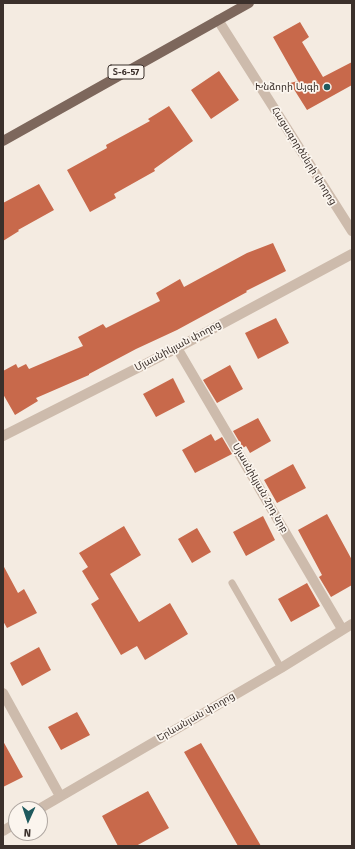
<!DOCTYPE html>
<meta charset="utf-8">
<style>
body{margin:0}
#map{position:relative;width:355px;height:849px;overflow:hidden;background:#f4ebe1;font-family:"Fira Sans",sans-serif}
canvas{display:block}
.frame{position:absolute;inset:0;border:4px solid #3b302b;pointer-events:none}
.north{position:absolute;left:8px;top:801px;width:40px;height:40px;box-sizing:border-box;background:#fbf5ee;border:1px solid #aea6a0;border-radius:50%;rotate:183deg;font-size:11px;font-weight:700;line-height:16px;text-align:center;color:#3b302b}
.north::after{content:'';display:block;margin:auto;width:14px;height:18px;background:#1f5a5e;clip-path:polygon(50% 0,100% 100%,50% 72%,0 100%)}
</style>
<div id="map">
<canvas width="355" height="849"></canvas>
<div class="frame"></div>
<div class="north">N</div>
</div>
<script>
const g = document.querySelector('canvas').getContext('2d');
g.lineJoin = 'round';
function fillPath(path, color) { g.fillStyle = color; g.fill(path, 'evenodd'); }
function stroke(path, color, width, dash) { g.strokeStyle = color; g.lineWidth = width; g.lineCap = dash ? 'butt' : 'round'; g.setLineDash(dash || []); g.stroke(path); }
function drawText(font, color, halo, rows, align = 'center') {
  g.font = font + ' "Fira Sans","Noto Sans Armenian",sans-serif'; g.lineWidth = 3.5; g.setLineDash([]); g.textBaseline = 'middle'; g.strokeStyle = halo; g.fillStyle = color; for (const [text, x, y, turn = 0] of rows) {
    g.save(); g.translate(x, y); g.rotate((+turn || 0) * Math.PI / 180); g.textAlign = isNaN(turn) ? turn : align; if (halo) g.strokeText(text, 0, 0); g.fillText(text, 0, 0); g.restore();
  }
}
fillPath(new Path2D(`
 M300 22 309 37 302 42 323 77 352 62V85L307 110 290 83 298 81 273 37Z
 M219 71 239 100 211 119 191 90Z
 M169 106 193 141 154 169 155 171 114 194 116 198 90 212 67 170 107 148 106 145 150 121 148 119Z
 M39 184 54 210 18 230 19 231 3 241V203Z
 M273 243 286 271 246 291 247 292 177 330 136 349 89 374V375L36 398 38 401 15 415 3 394V371L16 364 18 368 26 364 29 369 83 346 78 337 103 324 106 328 160 301 156 293 180 279 184 287 247 253Z
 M276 318 289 343 258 359 245 333Z
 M230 365 243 389 217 403 203 380Z
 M173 378 185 402 156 417 143 394Z
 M258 418 271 441 250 453 246 446 243 448 233 431Z
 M211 434 215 441 222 437 232 454 195 473 182 450Z
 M293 464 306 488 277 503 264 480Z
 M327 514 352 560V585L331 597 319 577 322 575 298 530Z
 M263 516 275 540 246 556 233 532Z
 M124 526 141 555 110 574 139 622 170 603 188 634 145 660 137 646 121 655 91 604 99 599 82 571 88 567 79 553Z
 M197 528 211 552 192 563 178 539Z
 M3 565 18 593 24 589 37 613 7 628 3 621Z
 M307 583 320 606 291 622 278 599Z
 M39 647 51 670 22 686 10 663Z
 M77 712 90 735 61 750 48 727Z
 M3 741 23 777 3 787Z
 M201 743 261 846H238L184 752Z
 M148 791 169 828 136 846H118L102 816Z`), '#c8694b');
stroke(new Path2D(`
 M232 583 281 668`), '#cdbbac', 7);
stroke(new Path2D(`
 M218 20 352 231
 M177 348 342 629
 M3 436 177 348 352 254
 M3 693 60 796
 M39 809 281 668 352 624
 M3 831 16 823`), '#cdbbac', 10);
stroke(new Path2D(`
 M3 141 249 3`), '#7d675c', 10);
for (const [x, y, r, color] of [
 [327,87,4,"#1f5a5e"]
]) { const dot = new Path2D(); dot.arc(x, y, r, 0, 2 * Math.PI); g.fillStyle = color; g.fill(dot); stroke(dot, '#fbf5ee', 1.5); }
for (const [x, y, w] of [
 [126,72,36]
]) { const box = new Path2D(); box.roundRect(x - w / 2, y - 7, w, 14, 3); g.fillStyle = '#fbf5ee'; g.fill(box); stroke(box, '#3b302b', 1); }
drawText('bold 9px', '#3b302b', null, [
 ["Տ-6-57",126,72]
]);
drawText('10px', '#3b302b', '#fbf5ee', [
 ["Խնձորի Այգի",319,87]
], 'right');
drawText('10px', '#3b302b', '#fbf5ee', [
 ["Հացագործների փողոց",304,156,58],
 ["Մյասնիկյան փողոց",178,346,-28],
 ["Մյասնիկյան 2րդ նրբ",260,488,60],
 ["Երևանյան փողոց",196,717,-30]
]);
</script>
